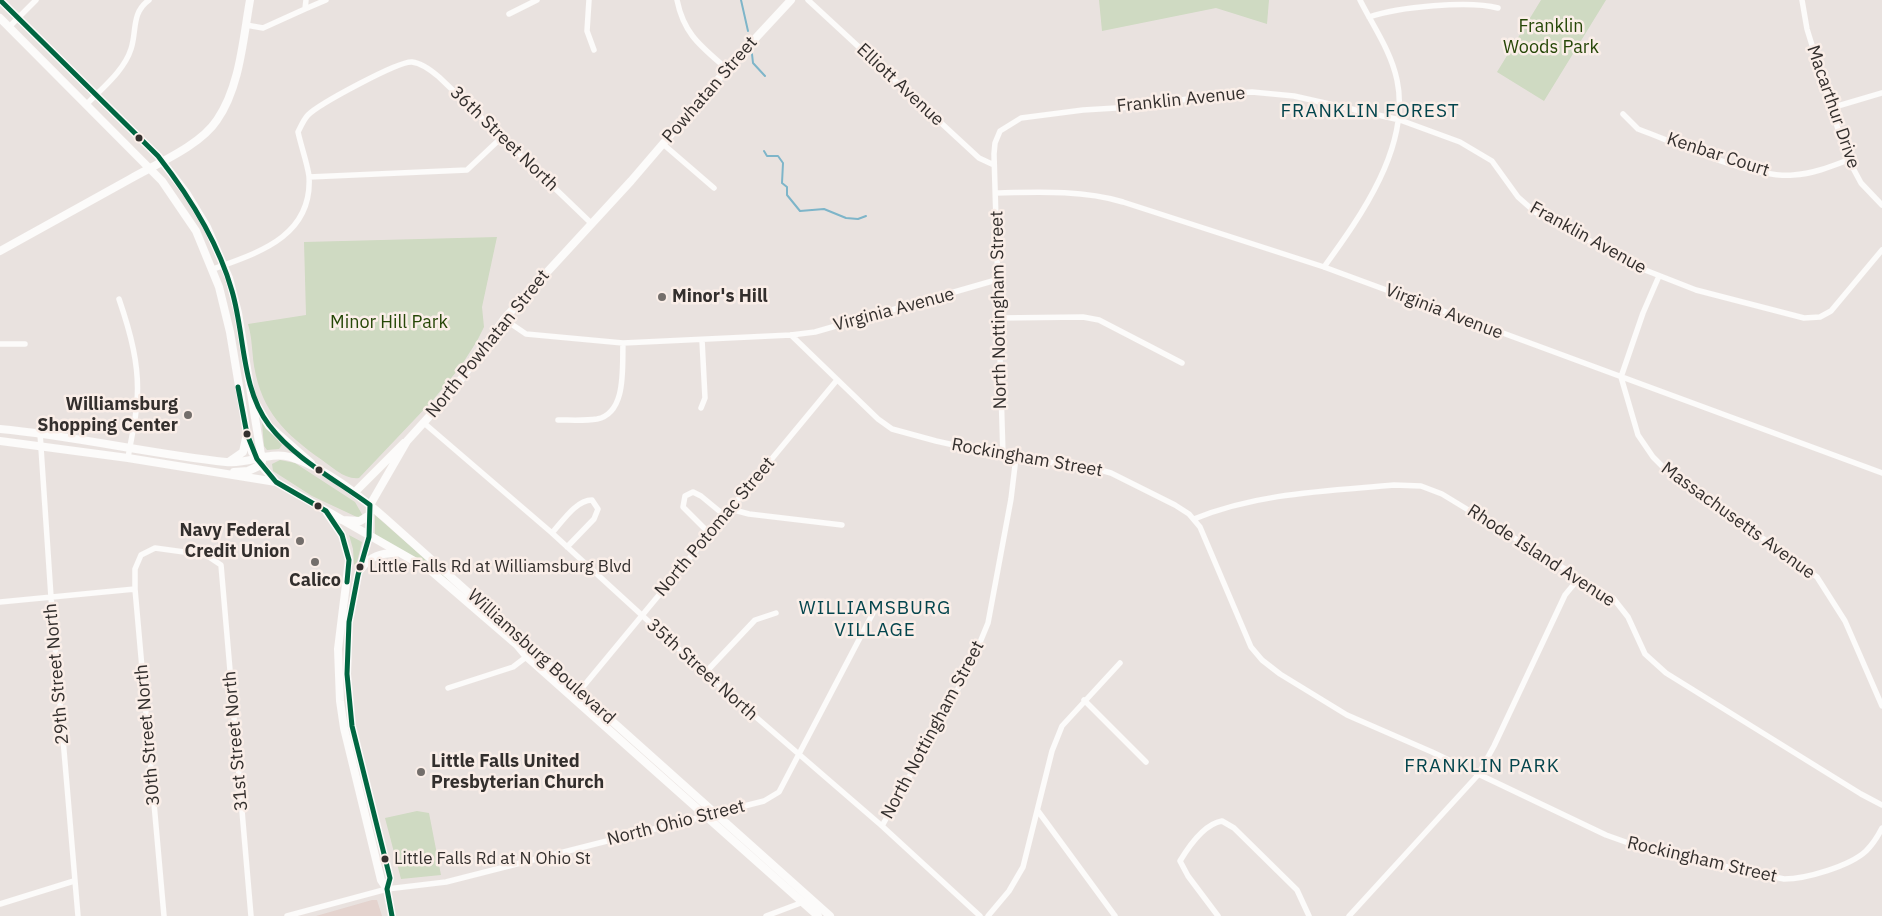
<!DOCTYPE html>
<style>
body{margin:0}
canvas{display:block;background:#e9e2df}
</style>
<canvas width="1882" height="916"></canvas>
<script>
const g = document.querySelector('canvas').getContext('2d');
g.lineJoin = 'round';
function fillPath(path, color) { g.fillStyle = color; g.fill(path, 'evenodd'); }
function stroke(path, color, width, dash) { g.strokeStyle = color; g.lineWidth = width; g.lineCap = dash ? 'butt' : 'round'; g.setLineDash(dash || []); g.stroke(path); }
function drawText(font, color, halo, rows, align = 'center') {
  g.font = font + ' "IBM Plex Sans",sans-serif'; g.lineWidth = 5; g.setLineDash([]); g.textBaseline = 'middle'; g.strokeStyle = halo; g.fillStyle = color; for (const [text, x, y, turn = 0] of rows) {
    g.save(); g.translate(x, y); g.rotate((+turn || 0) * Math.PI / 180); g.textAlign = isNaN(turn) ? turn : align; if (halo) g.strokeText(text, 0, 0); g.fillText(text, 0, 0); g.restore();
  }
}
fillPath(new Path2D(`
 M372 900H377L382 916H316Z`), '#e4d3ce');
fillPath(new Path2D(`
 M1099 0H1269L1267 24 1216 8 1102 31Z
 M1541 0H1606L1544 101 1497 72Z
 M497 237 482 307 484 327 477 341 461 366 433 400 359 478C345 480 332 467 322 460 285 434 262 412 254 366 252 352 252 337 248 324L306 315 304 242Z
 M262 423 282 445 279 449 267 450 264 446Z
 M280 460 295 463 355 502 363 516 359 518 312 496 273 471 272 464Z
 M375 515 451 582 420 560 375 535Z
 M349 535 362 542 356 566 354 564 353 549Z
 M417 811 429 813 441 875 401 879 385 818Z`), '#cfdac2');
stroke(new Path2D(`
 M741 0 748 31
 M752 54 753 63 765 76
 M764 151 767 156H778L783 163 782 183 787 187V195L800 211 824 209 846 218 858 219 866 216`), '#7eb5c9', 2);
stroke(new Path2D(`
 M306 0 305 9 326 0
 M589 0 587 31 594 50
 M677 0C684 35 702 47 727 69
 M808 0 979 158 994 165
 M1802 0 1807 29 1846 155 1861 183 1882 205
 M509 14 537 0
 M1369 17C1398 7 1469 0 1498 8
 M246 25 263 28 305 9
 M9 27 36 0
 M87 104C102 88 124 71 131 49 137 31 131 13 149 0
 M1831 108 1882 93
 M1623 114 1638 129C1679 144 1750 178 1793 175 1812 174 1830 167 1848 160
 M663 144 714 188
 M309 177 467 170 501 138
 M996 193C1039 192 1082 190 1123 202L1324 267 1882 473
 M1324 267C1361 216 1411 146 1397 80 1391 51 1373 26 1360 0
 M213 269C257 253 313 237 309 176 307 162 301 146 298 132 301 126 304 119 308 115 319 104 398 61 412 62 422 63 432 71 439 77L591 223
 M1659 276 1643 313 1621 377 1638 435 1653 457 1664 468 1817 577 1845 621 1882 706
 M119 299C130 331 140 366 137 401 136 420 131 439 128 458
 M999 318 1083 317 1099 320 1182 363
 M504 319 526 334 623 343 791 335 815 332 996 280
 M791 335 878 419 892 429 936 441 1003 456 1093 468 1111 473 1175 505 1189 514 1200 527 1251 647 1262 660 1280 674 1347 715 1432 752 1606 835 1648 850 1784 879C1806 879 1850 866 1866 851 1873 844 1878 836 1882 828
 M0 344H25
 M701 408 705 398 702 340
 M558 420C570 420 585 421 597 419 627 413 622 367 623 343
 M424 423 552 533 705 673 882 826 980 916
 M40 433 51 597 78 916
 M1003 456 994 154 995 143 1000 131 1021 118 1083 110 1133 107 1222 94 1252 92 1294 96 1400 120 1460 142 1492 161 1518 197 1535 212 1645 270 1696 290 1804 318 1820 317 1831 311 1882 250
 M730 509 749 514 842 525
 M1194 519C1257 493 1326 491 1394 485L1421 486 1442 494 1613 598 1628 617 1645 654 1666 673 1861 794 1882 805
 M552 533C562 522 576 500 592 500L598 509 594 519 567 547
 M709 533 683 507 685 496 693 492 701 496 724 515
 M0 602 135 589
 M705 673 755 620 776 613
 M448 688 513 667 534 651
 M577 694 837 380
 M1084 700 1146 762
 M1038 811 1115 916
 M882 826 969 669 988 623 1011 499 1016 457
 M0 904 74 881
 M164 916 135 589V569L141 555 155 548 206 555 221 565 251 916
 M287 916 387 889 446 882 764 801 779 792 873 613
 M766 916 806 901
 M988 916 1009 891 1023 867 1052 751 1062 726 1120 663
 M1218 916 1188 876 1180 861C1189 846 1204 824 1222 821L1234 828 1297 890 1309 916
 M1349 916 1478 775 1494 746 1565 595 1579 578`), '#fcfbfa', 5.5);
stroke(new Path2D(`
 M0 0 158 156 187 194 207 227 229 278 238 313 262 461
 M0 18 162 181 196 231 219 287 230 332 247 434 252 452 261 465 276 482 430 570 517 645 527 657 818 916
 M0 251C43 227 86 203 130 179 156 164 200 146 217 120 240 87 243 39 250 0
 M255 402 269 426 311 463
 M0 429C76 436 150 454 226 462 247 465 269 451 290 457 326 468 357 494 385 518L830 916
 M0 441 128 458 276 482
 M230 461 243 452 246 438
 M234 472 248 471 261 465
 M354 493 404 443
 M327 513 342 535 349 560 338 649 340 701 344 728 381 880 387 889
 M342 520 360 521 368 516
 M361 569C370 556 381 553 396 553
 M392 916 387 889 390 878 352 726 347 674 349 622 358 575 369 537 370 505 407 441 454 389 504 319 631 181 727 69 791 0`), '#fcfbfa', 8);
stroke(new Path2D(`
 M0 0 158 156C190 197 218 241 232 291 245 335 241 388 269 425 295 459 336 480 370 505L369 537 358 575 349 622 347 674 352 726 390 878 387 889 392 916
 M238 387 247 434 257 459 276 482 326 511 342 535 349 560 347 582`), '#006641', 5);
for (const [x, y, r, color] of [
 [139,138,4.5,"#332f2d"],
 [662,297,5,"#736e6b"],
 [188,415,5,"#736e6b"],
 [247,434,4.5,"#332f2d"],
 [319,470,4.5,"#332f2d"],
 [318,506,4.5,"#332f2d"],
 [300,541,5,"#736e6b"],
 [315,562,5,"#736e6b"],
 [360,567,4.5,"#332f2d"],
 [421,772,5,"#736e6b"],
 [385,859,4.5,"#332f2d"]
]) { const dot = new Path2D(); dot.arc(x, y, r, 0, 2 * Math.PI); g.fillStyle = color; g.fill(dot); stroke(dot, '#faeee8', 2); }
drawText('17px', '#332f2d', '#faeee8', [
 ["Little Falls Rd at Williamsburg Blvd",369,567],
 ["Little Falls Rd at N Ohio St",394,859]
], 'left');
drawText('18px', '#264707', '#faeee8', [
 ["Franklin",1551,27],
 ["Woods Park",1551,48],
 ["Minor Hill Park",389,323]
]);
drawText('18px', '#332f2d', '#faeee8', [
 ["Elliott Avenue",900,85,43],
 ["Powhatan Street",710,90,-49],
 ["Franklin Avenue",1181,100,-6],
 ["Macarthur Drive",1833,107,71],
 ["36th Street North",504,139,44],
 ["Kenbar Court",1718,155,18],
 ["Franklin Avenue",1588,238,29],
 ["Virginia Avenue",894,310,-15],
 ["North Nottingham Street",999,310,-91],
 ["Virginia Avenue",1444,312,21],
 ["North Powhatan Street",488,344,-51],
 ["Rockingham Street",1027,458,10],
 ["Massachusetts Avenue",1738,521,36],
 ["North Potomac Street",715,527,-50],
 ["Rhode Island Avenue",1541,556,33],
 ["Williamsburg Boulevard",541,657,42],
 ["35th Street North",702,670,42],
 ["29th Street North",57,674,-95],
 ["North Nottingham Street",933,730,-62],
 ["30th Street North",148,735,-95],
 ["31st Street North",236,741,-95],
 ["North Ohio Street",676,823,-14],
 ["Rockingham Street",1702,860,13]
]);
drawText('bold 18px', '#332f2d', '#faeee8', [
 ["Minor's Hill",672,297],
 ["Williamsburg",178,405,"right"],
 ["Shopping Center",178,426,"right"],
 ["Navy Federal",290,531,"right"],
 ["Credit Union",290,552,"right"],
 ["Calico",315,581,"center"],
 ["Little Falls United",431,762],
 ["Presbyterian Church",431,783]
], 'left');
g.letterSpacing = '1px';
drawText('19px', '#04454d', '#faeee8', [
 ["FRANKLIN FOREST",1370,112],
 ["WILLIAMSBURG",875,609],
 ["VILLAGE",875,631],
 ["FRANKLIN PARK",1482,767]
]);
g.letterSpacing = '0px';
</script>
